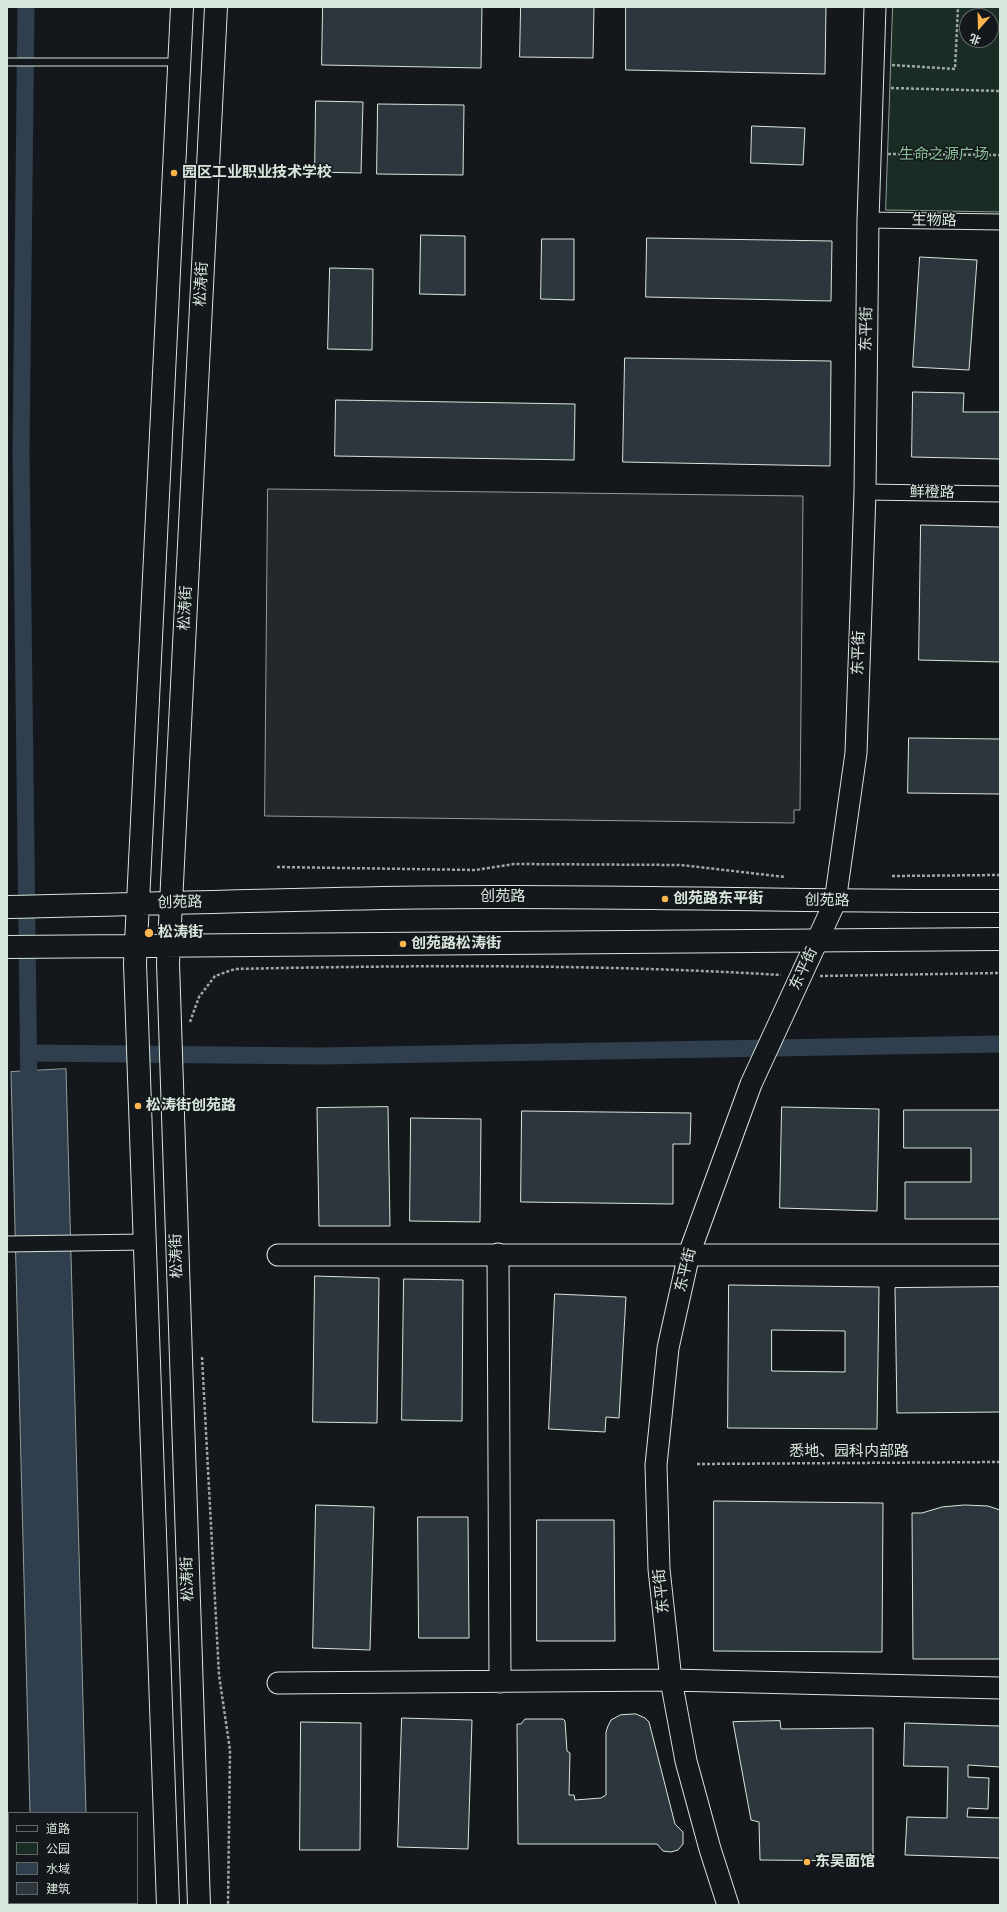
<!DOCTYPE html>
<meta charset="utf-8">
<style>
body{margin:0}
#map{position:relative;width:1007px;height:1912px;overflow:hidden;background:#14181c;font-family:Signika,"Noto Sans SC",sans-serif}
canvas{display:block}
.frame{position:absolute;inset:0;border:8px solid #d8e6dc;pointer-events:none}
.legend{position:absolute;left:8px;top:1812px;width:130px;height:92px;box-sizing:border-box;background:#14181c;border:1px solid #626a69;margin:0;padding:5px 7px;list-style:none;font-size:12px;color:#d8e6dc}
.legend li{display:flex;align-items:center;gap:8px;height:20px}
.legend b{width:20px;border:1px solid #626a69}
.north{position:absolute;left:959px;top:8px;width:40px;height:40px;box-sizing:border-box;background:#14181c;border:1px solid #626a69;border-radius:50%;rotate:200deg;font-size:11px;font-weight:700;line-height:16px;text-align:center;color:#d8e6dc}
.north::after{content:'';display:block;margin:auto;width:14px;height:18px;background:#ffb74d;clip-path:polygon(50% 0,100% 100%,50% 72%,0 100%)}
</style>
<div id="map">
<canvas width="1007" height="1912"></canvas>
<div class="frame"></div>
<ul class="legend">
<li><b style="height:5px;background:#14181c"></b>道路</li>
<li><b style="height:11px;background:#1a2d24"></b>公园</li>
<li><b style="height:11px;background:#2f3f4d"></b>水域</li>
<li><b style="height:11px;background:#2c363c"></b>建筑</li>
</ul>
<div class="north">北</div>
</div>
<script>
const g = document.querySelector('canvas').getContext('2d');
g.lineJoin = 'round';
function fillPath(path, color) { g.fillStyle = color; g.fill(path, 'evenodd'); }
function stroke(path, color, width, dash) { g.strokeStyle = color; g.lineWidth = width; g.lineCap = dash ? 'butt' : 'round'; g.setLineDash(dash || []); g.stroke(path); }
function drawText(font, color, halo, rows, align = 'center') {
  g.font = font + ' Signika,"Noto Sans SC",sans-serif'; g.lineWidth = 3; g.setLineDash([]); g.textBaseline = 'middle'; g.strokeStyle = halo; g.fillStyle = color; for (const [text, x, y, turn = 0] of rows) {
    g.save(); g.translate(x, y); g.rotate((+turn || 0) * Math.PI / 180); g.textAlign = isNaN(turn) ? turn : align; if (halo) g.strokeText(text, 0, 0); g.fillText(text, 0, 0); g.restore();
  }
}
const green = new Path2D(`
 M893 7H1000V212L886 210ZM967 16H991V40H967Z`);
fillPath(green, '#1a2d24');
stroke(green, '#939e99', 1);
const parking = new Path2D(`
 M268 489 803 496 800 810H794V823L265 816Z`);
fillPath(parking, '#24282b');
stroke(parking, '#939e99', 1);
const water = new Path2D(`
 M66 1069 86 1813H30L11 1072Z
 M24 1903H89V1905H20Z`);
fillPath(water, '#2f3f4d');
stroke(water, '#939e99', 1);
stroke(new Path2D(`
 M26 7 21 452 29 1093
 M28 1053 320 1056 1000 1044`), '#2f3f4d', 17);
const building = new Path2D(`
 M323 7H482L481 68 322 65Z
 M521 7H594L593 58 520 57Z
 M626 7H826L825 74 626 70Z
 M316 101 363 102 361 173 315 172Z
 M378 104 464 105 463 175 377 174Z
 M752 126 805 128 803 165 751 163Z
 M421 235 465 236V295L420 294Z
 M647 238 832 241 831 301 646 297Z
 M542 239H574V300L541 299Z
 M920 257 977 260 969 370 913 367Z
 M330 268 373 269 372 350 328 349Z
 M625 358 831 361 830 466 623 462Z
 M913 392 964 393 963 412H1000V459L912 457Z
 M336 400 575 404 574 460 335 456Z
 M921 525 1000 527V662L919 660Z
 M909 738 1000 739V794L908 793Z
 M388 1107 390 1226H319L317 1108Z
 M782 1107 879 1109 877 1211 780 1208Z
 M904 1110H1000V1219H905V1182H971V1148H904Z
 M522 1111 691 1113 690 1144H673V1204L521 1202Z
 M411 1118 481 1119 480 1222 410 1221Z
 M315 1276 379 1278 377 1423 313 1422Z
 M404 1279 463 1280 462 1421 402 1420Z
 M729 1285 879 1287 877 1429 728 1428ZM772 1330 845 1331V1372L772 1371Z
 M1000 1287V1412L897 1413 895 1288Z
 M555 1294 626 1297 619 1418 606 1417 605 1432 549 1429Z
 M714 1501 883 1503 882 1652 714 1651Z
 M316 1505 374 1507 370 1650 313 1648Z
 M965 1505 988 1506 1000 1510V1659H913L912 1513H922L942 1507Z
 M418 1517H468L469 1638H419Z
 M537 1520H614L615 1641H537Z
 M636 1714 645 1718 649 1722 675 1824 683 1832V1844L678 1850 671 1852 663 1851 657 1844H518L517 1724H521L525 1719H563L565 1721 567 1751 570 1753 569 1795H574L575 1800 601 1798 606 1795V1732L608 1726 611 1720 620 1715Z
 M402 1718 472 1720 468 1849 398 1847Z
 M780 1721 781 1729 873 1728V1861L760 1860 759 1822 751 1820 733 1722Z
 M301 1722 361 1723 360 1850H300Z
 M905 1723 1000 1726V1767L968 1765V1777L989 1778 988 1809 968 1808 967 1817 1000 1818V1858L905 1855 907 1817 947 1818 948 1767 904 1766Z`);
fillPath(building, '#2c363c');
stroke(building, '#d8e6dc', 1);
const lane = new Path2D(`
 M7 62H177`);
const street = new Path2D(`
 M868 220 1000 222
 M865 492 1000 494
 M7 1244 144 1242`);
const secondary = new Path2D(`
 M498 1254 500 1682
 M278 1255H1000
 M278 1683 671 1680 1000 1688
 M728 1905 710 1849 686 1761 671 1680 659 1569 656 1465 668 1348 689 1254 751 1084 835 902 856 753 865 492 868 220 875 7`);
const primary = new Path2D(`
 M7 907C177 904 346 896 516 897 677 897 839 902 1000 901
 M7 947 1000 939
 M168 1905 135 963 182 7
 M199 1905 168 963 216 7`);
stroke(lane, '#d8e6dc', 9);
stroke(street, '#d8e6dc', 17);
stroke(secondary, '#d8e6dc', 23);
stroke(primary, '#d8e6dc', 24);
stroke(new Path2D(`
 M892 65 955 69 958 7
 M891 88 1000 91
 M888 154 1000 155
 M277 867 476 870 514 864 681 865 785 877
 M892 876 1000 875
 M820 976 1000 973
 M190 1022 199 997 215 976 235 969C417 965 600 964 781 975
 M202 1357 219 1675 230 1750 228 1905
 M697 1464 1000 1462`), '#9da8a2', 2.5, [3, 2]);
stroke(lane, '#14181c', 7);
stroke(street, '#14181c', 15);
stroke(secondary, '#14181c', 21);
stroke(primary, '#14181c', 22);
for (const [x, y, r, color] of [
 [174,173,4,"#ffb74d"],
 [665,899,4,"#ffb74d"],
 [149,933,5,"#ffb74d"],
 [403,944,4,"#ffb74d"],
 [138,1106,4,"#ffb74d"],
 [807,1862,4,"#ffb74d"]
]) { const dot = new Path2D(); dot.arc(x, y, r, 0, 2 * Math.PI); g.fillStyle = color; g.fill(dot); stroke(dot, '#14181c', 1.5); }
drawText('15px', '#8ac095', '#14181c', [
 ["生命之源广场",944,155]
]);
drawText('bold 15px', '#d8e6dc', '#14181c', [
 ["园区工业职业技术学校",182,173],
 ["创苑路东平街",673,899],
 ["松涛街",158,933],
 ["创苑路松涛街",411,944],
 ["松涛街创苑路",146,1106],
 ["东吴面馆",815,1862]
], 'left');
drawText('15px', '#d8e6dc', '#14181c', [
 ["生物路",934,221,1],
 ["松涛街",202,284,-87],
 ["东平街",867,329,-89],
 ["鲜橙路",932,493,1],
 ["松涛街",186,608,-87],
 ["东平街",859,653,-88],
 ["创苑路",503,897],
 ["创苑路",827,901,1],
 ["创苑路",180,903,-1],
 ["东平街",804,969,-65],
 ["松涛街",177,1256,-92],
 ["东平街",686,1270,-76],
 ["悉地、园科内部路",849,1452],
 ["松涛街",188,1579,-92],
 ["东平街",662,1591,-96]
]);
</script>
